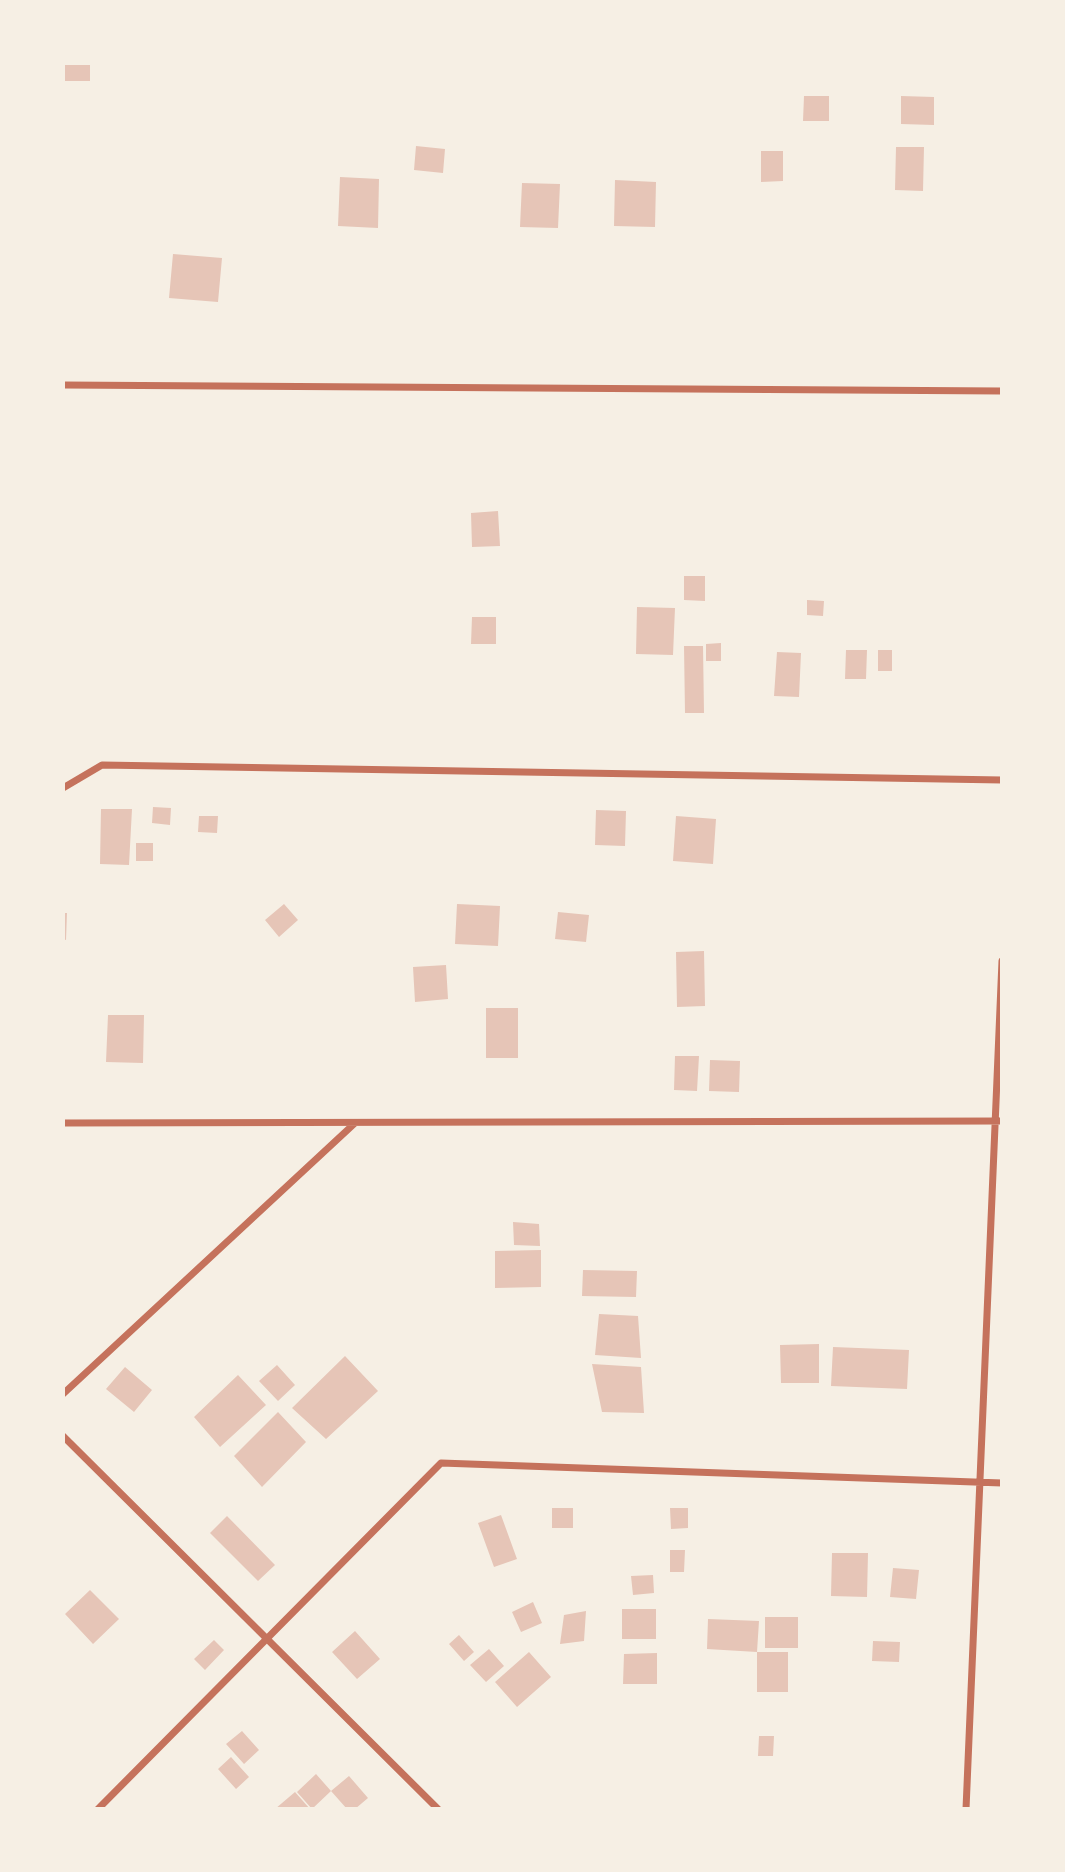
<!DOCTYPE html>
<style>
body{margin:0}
#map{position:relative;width:1065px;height:1872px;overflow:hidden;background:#f6efe4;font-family:Ubuntu,sans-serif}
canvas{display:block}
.frame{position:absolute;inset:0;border:65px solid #f6efe4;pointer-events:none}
</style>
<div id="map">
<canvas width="1065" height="1872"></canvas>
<div class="frame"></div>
</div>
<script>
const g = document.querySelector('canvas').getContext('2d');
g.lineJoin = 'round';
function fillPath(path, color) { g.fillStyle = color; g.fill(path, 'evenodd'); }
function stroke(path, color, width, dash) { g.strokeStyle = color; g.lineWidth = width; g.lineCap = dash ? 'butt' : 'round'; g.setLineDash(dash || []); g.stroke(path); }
fillPath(new Path2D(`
 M63 63H90V81H63Z
 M804 96H829V121H803Z
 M901 96 934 97V125L901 124Z
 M416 146 445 149 443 173 414 170Z
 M896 147H924L923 191 895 190Z
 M761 151H783V181L761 182Z
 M340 177 379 179 378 228 338 226Z
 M615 180 656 182 655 227 614 226Z
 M522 183 560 184 558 228 520 227Z
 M173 254 222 258 218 302 169 298Z
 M498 511 500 546 472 547 471 513Z
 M684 576H705V601L684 600Z
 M807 600 824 601 823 616 807 615Z
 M637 607 675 608 673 655 636 654Z
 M472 617H496V644H471Z
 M721 643V661H706V644Z
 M684 646H703L704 713H685Z
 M846 650H867L866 679H845Z
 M878 650H892V671H878Z
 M777 652 801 653 799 697 774 696Z
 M153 807 171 808 170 825 152 823Z
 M101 809H132L129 865 100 864Z
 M596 810 626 811 625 846 595 845Z
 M199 816H218L217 833 198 832Z
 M676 816 716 819 713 864 673 861Z
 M136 843H153V861H136Z
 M284 904 298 920 279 937 265 920Z
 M457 904 500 906 498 946 455 944Z
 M558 912 589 915 586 942 555 939Z
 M63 913H67L66 940 63 939Z
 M704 951 705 1006 677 1007 676 952Z
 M446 965 448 999 415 1002 413 967Z
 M486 1008H518V1058H486Z
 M108 1015H144L143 1063 106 1062Z
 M675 1056H699L697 1091 674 1090Z
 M710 1060 740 1061 739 1092 709 1091Z
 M513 1222 539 1224 540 1246 514 1245Z
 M541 1250V1287L495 1288V1251Z
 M583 1270 637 1271 636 1297 582 1296Z
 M599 1314 638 1316 641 1358 595 1355Z
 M819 1344V1383H781L780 1345Z
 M833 1347 909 1350 907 1389 831 1386Z
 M345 1356 378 1391 326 1439 292 1408Z
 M592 1364 641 1367 644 1413 602 1412Z
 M277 1365 295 1385 278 1401 259 1381Z
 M125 1367 152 1390 134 1412 106 1389Z
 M238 1375 266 1405 220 1447 194 1417Z
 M278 1412 306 1442 262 1487 234 1456Z
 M552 1508H573V1528H552Z
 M670 1508H688V1528L671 1529Z
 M501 1515 517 1559 494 1567 478 1523Z
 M227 1516 275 1565 258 1581 210 1533Z
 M670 1550H685L684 1572H670Z
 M832 1553H868L867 1597 831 1596Z
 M893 1568 919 1570 916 1599 890 1597Z
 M653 1575 654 1593 633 1595 631 1576Z
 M90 1590 119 1619 93 1644 65 1614Z
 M533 1602 542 1623 521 1632 512 1612Z
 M622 1609H656V1639H622Z
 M586 1611 584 1641 560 1644 564 1615Z
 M765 1617H798V1648H765Z
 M708 1619 759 1621 757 1652 707 1649Z
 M355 1631 380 1659 357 1679 332 1652Z
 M459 1635 474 1652 464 1661 449 1644Z
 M214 1640 224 1650 205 1670 194 1659Z
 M873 1641 900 1642 899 1662 872 1661Z
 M489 1649 504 1666 486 1682 470 1665Z
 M529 1652 551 1677 517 1707 495 1682Z
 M757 1652H788V1692H757Z
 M657 1653V1684H623L624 1654Z
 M242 1731 259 1750 244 1764 226 1744Z
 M759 1736H774L773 1756H758Z
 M231 1757 249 1777 236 1789 218 1769Z
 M316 1774 331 1791 349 1776 368 1798 355 1809H347L331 1791 312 1809 297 1792Z
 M295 1792 310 1809H275Z`), '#e6c5b7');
stroke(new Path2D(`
 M63 385 1002 391
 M63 788 102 765 1002 780
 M63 1123 1002 1121
 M63 1394 355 1123
 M63 1436 438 1809
 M98 1809 441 1463 1002 1483
 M966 1809 1002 961`), '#c5725c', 7);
</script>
